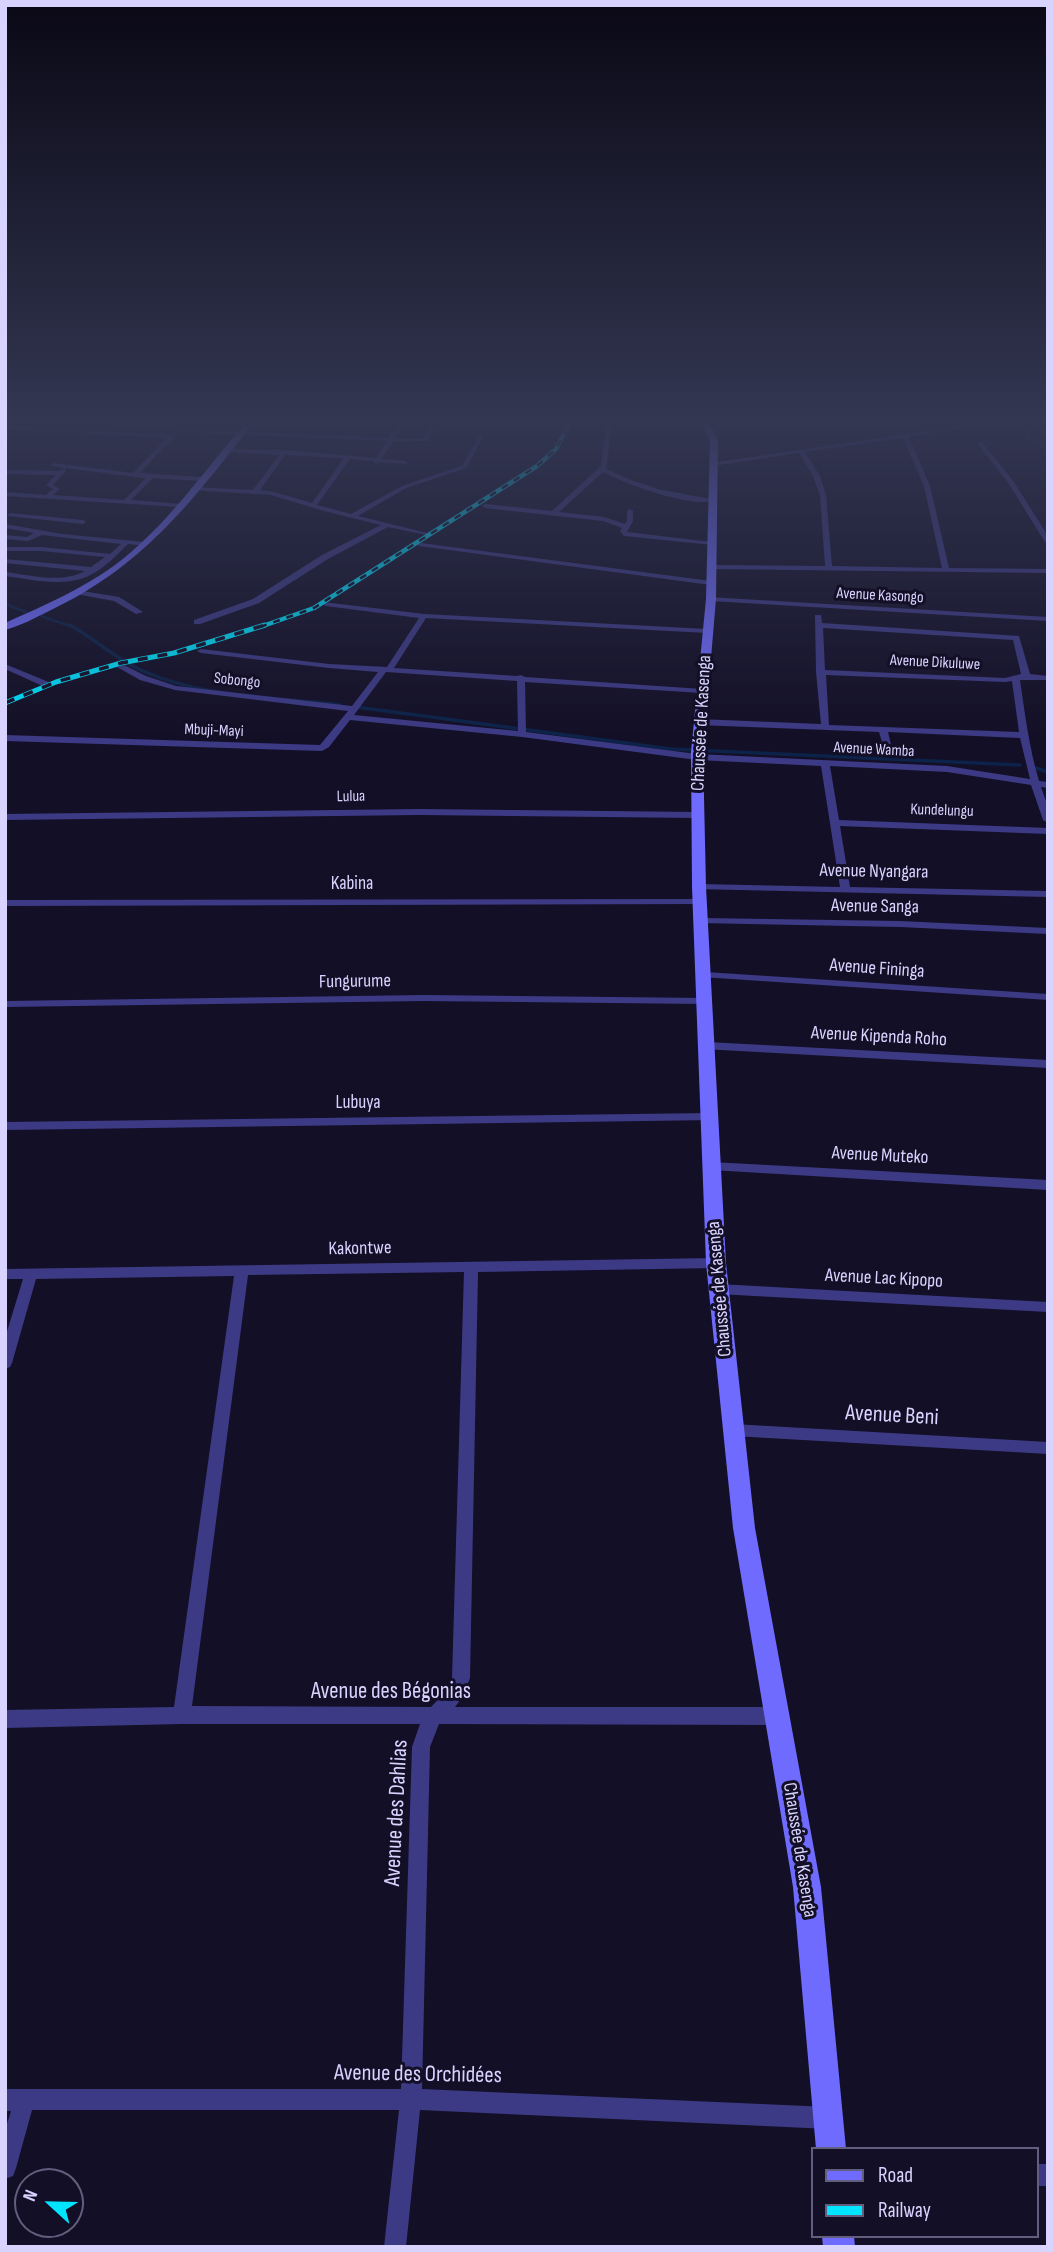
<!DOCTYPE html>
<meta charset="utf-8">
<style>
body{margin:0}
#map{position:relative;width:1053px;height:2252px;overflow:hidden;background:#130f26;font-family:"Sofia Sans Condensed",sans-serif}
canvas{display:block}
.frame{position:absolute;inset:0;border:7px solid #d9d4ff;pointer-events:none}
.legend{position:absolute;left:811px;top:2147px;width:228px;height:91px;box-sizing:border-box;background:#130f26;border:2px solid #625e7d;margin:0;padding:9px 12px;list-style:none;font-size:21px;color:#d9d4ff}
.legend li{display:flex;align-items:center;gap:14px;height:35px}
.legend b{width:35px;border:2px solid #625e7d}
.north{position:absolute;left:14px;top:2168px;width:70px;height:70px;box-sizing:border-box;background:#130f26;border:2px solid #625e7d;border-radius:50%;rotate:292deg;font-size:19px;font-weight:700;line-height:28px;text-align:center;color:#d9d4ff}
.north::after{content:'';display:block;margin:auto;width:24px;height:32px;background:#00e5ff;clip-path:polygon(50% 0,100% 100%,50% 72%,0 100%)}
</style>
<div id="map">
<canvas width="1053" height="2252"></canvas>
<div class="frame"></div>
<ul class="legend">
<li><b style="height:9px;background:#6f6bff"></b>Road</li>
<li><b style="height:9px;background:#00e5ff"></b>Railway</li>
</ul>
<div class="north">N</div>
</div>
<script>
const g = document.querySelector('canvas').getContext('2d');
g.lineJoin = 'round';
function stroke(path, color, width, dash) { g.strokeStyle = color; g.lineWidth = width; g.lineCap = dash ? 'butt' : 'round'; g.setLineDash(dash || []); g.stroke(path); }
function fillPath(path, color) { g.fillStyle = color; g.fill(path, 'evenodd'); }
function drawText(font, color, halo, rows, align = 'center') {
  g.font = font + ' "Sofia Sans Condensed",sans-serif'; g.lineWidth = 6; g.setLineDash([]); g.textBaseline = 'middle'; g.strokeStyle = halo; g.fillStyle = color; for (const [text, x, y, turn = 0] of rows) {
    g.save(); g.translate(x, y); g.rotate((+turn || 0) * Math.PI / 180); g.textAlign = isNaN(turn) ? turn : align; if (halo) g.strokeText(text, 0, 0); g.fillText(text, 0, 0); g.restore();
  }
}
stroke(new Path2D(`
 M1028 426 1031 427 1026 437 1048 445
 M5 604 26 612
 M41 616 73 627`), '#0c2248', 2.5);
stroke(new Path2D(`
 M70 625C95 639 117 660 143 671 203 698 276 697 340 705
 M356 707 671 749 1020 765
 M1032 767 1048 772`), '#0c2248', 3.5);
fillPath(new Path2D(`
 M5 426 174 435V437L140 473 201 477 204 479 201 481 153 478 131 500 181 504V506L179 507 5 496V492L46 495 53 489 46 485 56 475 5 474V470L59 471 64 468 51 466 53 463 133 473 167 438 5 429ZM65 468 135 477 146 478 124 500 53 495 60 489 53 485 66 471Z
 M397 426H403L395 438 422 439 431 426H437L428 441 393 442 381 459 406 461 408 464 379 462 376 464 373 461 350 459 317 505 351 514 402 486 462 466 479 437H483L466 468 406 488 358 516 427 533V535L388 527 328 559 259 603 200 624H194V620L253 599 322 555 381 525 324 511 271 495 191 490 190 489 193 487 253 490 279 455 226 452 224 449 284 450 376 458 387 441 177 432 175 429 389 438ZM285 455 339 458H344L312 503 274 492 260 490Z
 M606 426H612L606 469 631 480 658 489 716 500C692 509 626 484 603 472L559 512 604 517 625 524 627 521V511L630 509 633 511V521L627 532 711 542 714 544 713 545 624 536 620 531 622 528 603 521 485 508 482 506 485 504 552 511 601 466Z
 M961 426H974L909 437 930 486 949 568 1048 569V573L711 569 707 567 711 565 825 566 820 495 813 476 799 453 713 466 711 463ZM903 438 924 486 942 568 832 566 826 495 820 476 805 452Z
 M978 442H982L1014 482 1048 536V544L1045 542 1009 484 978 444Z
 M10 513 83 520 86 522 83 524 8 516 7 515Z
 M5 524 62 534 145 542 148 544 145 546 128 544C118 554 107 565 96 572 69 589 35 580 5 576V572C31 575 61 584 85 571L5 563V559L91 567 105 557 41 551H5V547H41L110 554 121 544 42 535 28 541 5 539V535L27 537 34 533 5 528Z
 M421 543 711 581 715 583 711 585 419 546 417 545Z
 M76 590 119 597 143 612 136 614 114 601 76 594Z
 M708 597 1048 617V621L711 601H708Z
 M323 602 424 614 707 629 711 631 707 633 426 618 394 668 517 676 521 675 525 677 702 689 706 691 702 693 525 682 526 732 697 754 947 766 1030 779 1020 738 888 732 892 749 888 752 884 749 879 732 698 725 694 722 698 719 821 724 816 672 815 615H821L822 623 1019 636 1030 674 1048 676V680H1020C1025 714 1029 747 1039 781L1048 782V788L1041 787 1048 807V823L1043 820 1031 785 947 772 830 766 839 820 1048 828V834L840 826 850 887 1048 891V897L695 889V885L699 884 840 887 821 766 697 760 522 737 350 720 329 747 322 751 5 741V735L320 745 348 711 175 690 140 680 117 667 124 665 146 676 176 686 352 706 378 672 329 668 201 653 197 651 201 649 329 664 387 667 419 618 326 606 322 604ZM823 628 1013 640 1021 674 1005 678 825 670ZM386 672 517 681 518 731 354 715ZM826 675 1005 682 1012 681 1019 732 829 725Z
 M5 664 51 683 52 685 45 687 5 669Z
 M419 809 698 812 703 815 698 818 419 815 5 820V814Z
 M700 899 704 900V904L5 906V900Z
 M702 918 900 921 1048 928V934L900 927 698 923 697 921Z
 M705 972 1048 994V1000L701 977 700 975 701 973Z
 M424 995 705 998 711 1001 705 1004 424 1001 5 1007V1001Z
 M707 1042 1048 1060V1068L703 1049 701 1046 703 1043Z
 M711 1113 715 1114 717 1117 715 1120 5 1130V1122Z
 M711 1162 1048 1180V1190L711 1170 705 1166Z
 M716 1258 721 1259 723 1263 721 1267 716 1268 478 1272 470 1678 463 1696 455 1707H776L782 1710 785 1716 782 1722 776 1725 439 1724 430 1747 422 2089 829 2107 836 2111 840 2118 836 2125 829 2129 420 2110 406 2247H384L399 2110H32L16 2168 13 2176 5 2179V2130L11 2111H5V2089H401L412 1747 420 1724H182L5 1728V1710L174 1707 234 1276 36 1279 12 1363 10 1367 5 1369V1338L23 1279H5V1269ZM464 1272 452 1678 448 1689 431 1707 192 1706 248 1275Z
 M718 1284 1048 1302V1312L718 1294 713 1293 711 1289 713 1285Z
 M733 1424 1048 1442V1454L733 1436 728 1434 726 1430 728 1426Z
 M1037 2164H1048V2186H1037Z`), '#3d3a85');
fillPath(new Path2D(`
 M243 426H251C189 505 142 567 49 611 35 618 20 626 5 630V623C43 606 82 589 115 565 166 527 202 473 243 426Z
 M703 426H711L718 440 716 599 703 752 706 887 726 1263 755 1528 821 1887 846 2149H816L793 1887 733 1528 706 1263 692 887 691 752 706 599 710 440Z
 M822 2236H854L855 2247H823Z`), '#6f6bff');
const railFar1 = new Path2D(`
 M260 627 314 608 537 466 556 449 568 426`);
const rail = new Path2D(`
 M5 703 56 682 121 663 174 653 265 625`);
stroke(railFar1, '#00e5ff', 4.5);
stroke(rail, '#00e5ff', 5);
stroke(railFar1, '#130f26', 2.5, [7]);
stroke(rail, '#130f26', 3.5, [10]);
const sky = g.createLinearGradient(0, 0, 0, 741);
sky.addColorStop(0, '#0a0815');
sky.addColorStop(0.57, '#333752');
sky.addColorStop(1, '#33375200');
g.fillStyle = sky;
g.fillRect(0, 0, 1053, 741);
drawText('16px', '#d9d4ff', '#130f26', [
 ["Avenue Kasongo",880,596,3],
 ["Avenue Dikuluwe",935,663,3],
 ["Sobongo",237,681,6],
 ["Mbuji-Mayi",214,731,2],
 ["Avenue Wamba",874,750,3],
 ["Lulua",351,797,-1],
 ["Kundelungu",942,811,2]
]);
drawText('19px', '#d9d4ff', '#130f26', [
 ["Chaussée de Kasenga",702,723,-87],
 ["Avenue Nyangara",874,872,1],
 ["Kabina",352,884],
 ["Avenue Sanga",875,907,1],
 ["Avenue Fininga",877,969,4],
 ["Fungurume",355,982,-1],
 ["Avenue Kipenda Roho",879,1037,3],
 ["Lubuya",358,1103],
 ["Avenue Muteko",880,1156,3],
 ["Kakontwe",360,1249,-1],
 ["Avenue Lac Kipopo",884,1279,3],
 ["Chaussée de Kasenga",720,1289,-95],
 ["Chaussée de Kasenga",799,1850,81]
]);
drawText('23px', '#d9d4ff', '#130f26', [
 ["Avenue Beni",892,1416,3],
 ["Avenue des Bégonias",391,1692],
 ["Avenue des Dahlias",397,1813,-87],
 ["Avenue des Orchidées",418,2075,1]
]);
</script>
